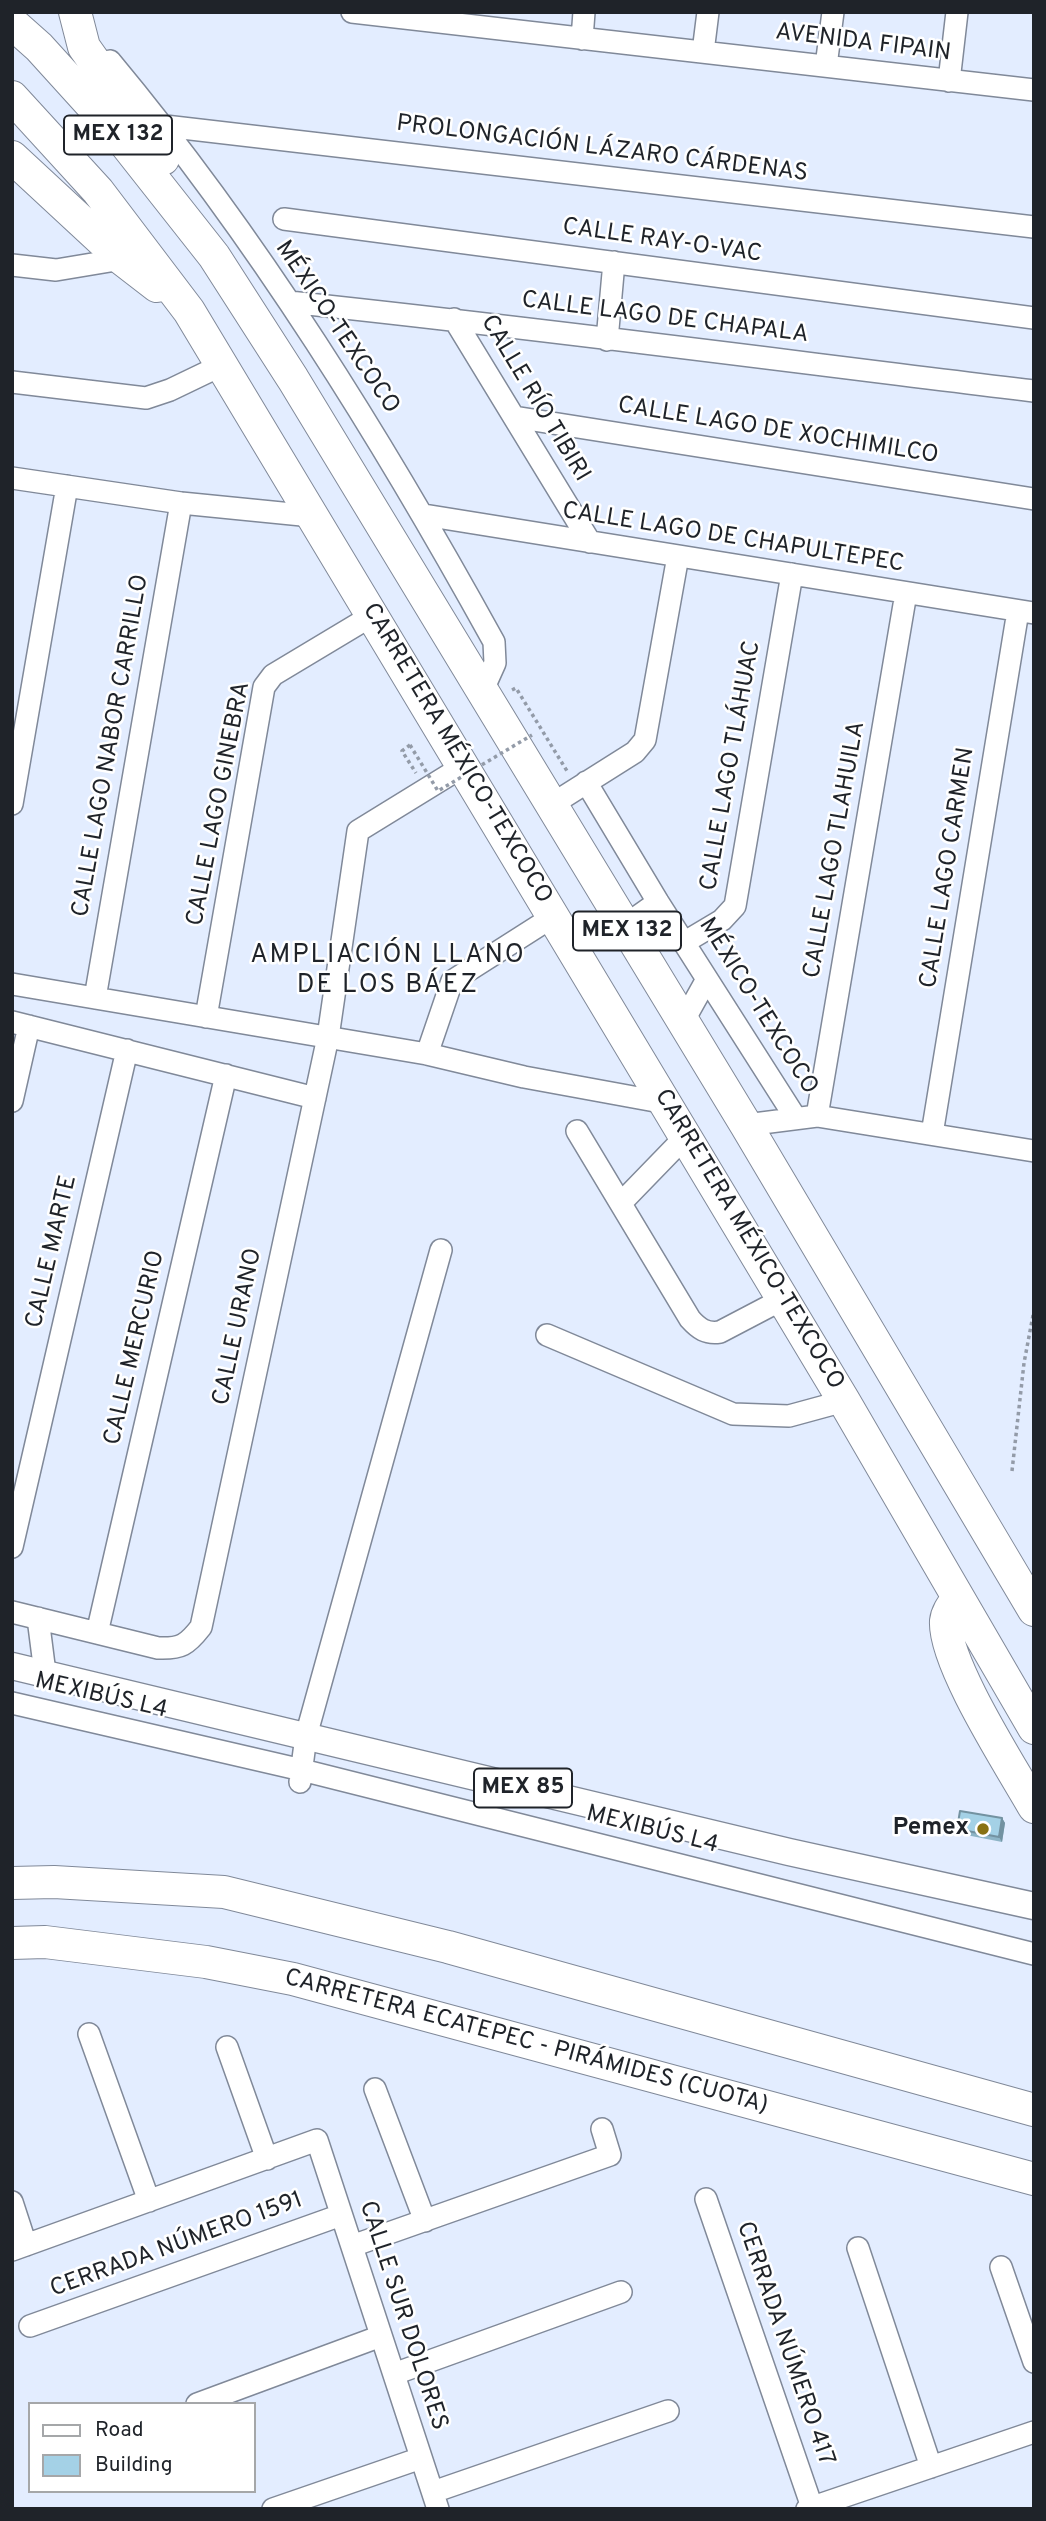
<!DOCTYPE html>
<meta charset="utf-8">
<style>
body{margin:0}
#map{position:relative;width:1046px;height:2521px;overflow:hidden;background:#e3edff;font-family:Overpass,sans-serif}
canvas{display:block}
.frame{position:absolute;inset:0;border:14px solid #1f2329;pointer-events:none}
.legend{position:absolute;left:28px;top:2402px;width:228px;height:91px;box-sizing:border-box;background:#fff;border:2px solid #a5a7a9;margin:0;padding:9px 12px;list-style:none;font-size:21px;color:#1f2329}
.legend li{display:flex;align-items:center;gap:14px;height:35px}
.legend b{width:35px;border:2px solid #a5a7a9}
</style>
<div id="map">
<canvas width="1046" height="2521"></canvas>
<div class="frame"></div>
<ul class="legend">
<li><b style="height:9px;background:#fff"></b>Road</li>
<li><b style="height:19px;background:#a4d1e6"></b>Building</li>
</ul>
</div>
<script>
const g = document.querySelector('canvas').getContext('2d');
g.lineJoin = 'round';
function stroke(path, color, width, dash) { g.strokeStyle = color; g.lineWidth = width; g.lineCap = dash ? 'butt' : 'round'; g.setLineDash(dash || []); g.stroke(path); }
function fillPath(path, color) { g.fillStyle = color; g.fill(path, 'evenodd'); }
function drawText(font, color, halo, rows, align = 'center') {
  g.font = font + ' Overpass,sans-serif'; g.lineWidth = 5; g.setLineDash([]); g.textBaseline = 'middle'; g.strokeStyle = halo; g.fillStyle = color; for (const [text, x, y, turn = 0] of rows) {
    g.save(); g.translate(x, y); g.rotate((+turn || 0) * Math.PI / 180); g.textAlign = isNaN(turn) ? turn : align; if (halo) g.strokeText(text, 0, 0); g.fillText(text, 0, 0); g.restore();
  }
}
const minor = new Path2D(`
 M352 12 1034 90
 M582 39 584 12
 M703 52 708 12
 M110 61C259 240 382 439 494 642L495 663 482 692
 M826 66 833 12
 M949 81 957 12
 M165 126 1034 227
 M284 219 1034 318
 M12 265 56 270 122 259
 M289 302C538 328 786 361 1034 391
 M454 319 590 542
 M607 340 614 262
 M12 382 146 398 170 390 222 365
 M514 417 1034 499
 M12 478 181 503 312 516
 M424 515 1034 613
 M586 782 658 902 795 1117
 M12 804 67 486
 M551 805 635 752 645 740 678 556
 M624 926 658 902
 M685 942 722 920 735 906 792 574
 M12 984 427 1054 524 1077 666 1103
 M95 998 181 503
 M206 1017 264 687 273 675 373 615
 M12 1022 315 1098
 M683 1022 707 979
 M427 1054 452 981 554 916
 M12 1101 29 1026
 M817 1116 906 593
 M746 1125 817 1116 1034 1151
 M577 1131 690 1319C699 1329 706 1334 720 1332L783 1299
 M932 1134 1018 611
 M621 1203 685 1137
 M547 1335 733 1414 789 1416 844 1401
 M12 1547 127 1050
 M12 1612 158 1648C181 1649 187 1645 201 1627L328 1037 358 831 462 767
 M38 1618 45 1673
 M97 1633 226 1075
 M12 1703 302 1770 1034 1954
 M300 1782 306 1736 441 1250
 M89 2034 149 2201
 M227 2047 267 2159
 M375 2089 425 2221
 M706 2199 812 2507
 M12 2202 26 2245
 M352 2246 610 2155 602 2129
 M858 2248 931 2467
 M12 2250 317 2140 438 2509
 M1001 2267 1034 2362
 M30 2326 341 2215
 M394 2374 621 2292
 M197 2404 381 2336
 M433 2492 668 2411
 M273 2509 421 2458
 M807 2509 1034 2432`);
const major = new Path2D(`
 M12 1666 789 1852 1034 1906`);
const highway = new Path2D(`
 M75 12 84 47 163 159
 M12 23 39 47 117 133 214 256 293 379 746 1125 1034 1610
 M12 97 98 191 189 311 844 1401 1034 1728
 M12 157 122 259 157 286
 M958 1598C953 1605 947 1612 946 1621 943 1662 1012 1768 1034 1807
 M12 1883 54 1882 224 1892 448 1947 1034 2110
 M12 1943 45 1942 206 1962 293 1979 1034 2179`);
stroke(minor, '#808999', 24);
stroke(major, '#808999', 29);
stroke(highway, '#808999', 34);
stroke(new Path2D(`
 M512 690 516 688 567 771
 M410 745 402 751 416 773
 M1012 1471 1024 1363 1034 1310`), '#939ba8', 3.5, [3.5, 3.5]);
stroke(minor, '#fff', 21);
stroke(major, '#fff', 26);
stroke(highway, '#fff', 32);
stroke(new Path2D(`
 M410 745 438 791 532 735`), '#939ba8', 3.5, [3.5, 3.5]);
fillPath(new Path2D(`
 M1002 1818 1005 1823 1002 1842 961 1834 957 1829Z`), '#8db4c6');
fillPath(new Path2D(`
 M1002 1818 1005 1823 1002 1842 999 1837Z`), '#7392a1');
const building = new Path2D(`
 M960 1811 1002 1818 999 1837 957 1829Z`);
fillPath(building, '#a4d1e6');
stroke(building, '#7392a1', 2);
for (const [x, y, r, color] of [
 [983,1829,7,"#887113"]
]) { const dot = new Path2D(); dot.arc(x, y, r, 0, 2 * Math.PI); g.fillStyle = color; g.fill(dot); stroke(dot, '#fff', 2.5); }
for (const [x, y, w] of [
 [118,135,108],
 [627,931,108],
 [523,1788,98]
]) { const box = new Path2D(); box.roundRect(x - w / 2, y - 19.5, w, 39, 5); g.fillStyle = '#fff'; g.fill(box); stroke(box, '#1f2329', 2); }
drawText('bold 23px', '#1f2329', null, [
 ["MEX 132",118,135],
 ["MEX 132",627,931],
 ["MEX 85",523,1788]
]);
drawText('24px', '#1f2329', '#fff', [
 ["AVENIDA FIPAIN",863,44,7],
 ["PROLONGACIÓN LÁZARO CÁRDENAS",602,150,7],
 ["CALLE RAY-O-VAC",662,242,8],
 ["CALLE LAGO DE CHAPALA",665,319,7],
 ["MÉXICO-TEXCOCO",336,328,56],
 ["CALLE RÍO TIBIRI",534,399,59],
 ["CALLE LAGO DE XOCHIMILCO",778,432,9],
 ["CALLE LAGO DE CHAPULTEPEC",733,539,9],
 ["CALLE LAGO NABOR CARRILLO",112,746,-80],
 ["CARRETERA MÉXICO-TEXCOCO",456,754,59],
 ["CALLE LAGO TLÁHUAC",732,766,-80],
 ["CALLE LAGO GINEBRA",220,804,-79],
 ["CALLE LAGO TLAHUILA",836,850,-80],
 ["CALLE LAGO CARMEN",949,868,-81],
 ["MÉXICO-TEXCOCO",757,1007,58],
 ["CARRETERA MÉXICO-TEXCOCO",748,1240,59],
 ["CALLE MARTE",53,1252,-77],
 ["CALLE URANO",239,1327,-78],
 ["CALLE MERCURIO",136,1348,-77],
 ["MEXIBÚS L4",101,1697,13],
 ["MEXIBÚS L4",652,1831,14],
 ["CARRETERA ECATEPEC - PIRÁMIDES (CUOTA)",526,2043,15],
 ["CERRADA NÚMERO 1591",177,2246,-20],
 ["CALLE SUR DOLORES",402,2316,72],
 ["CERRADA NÚMERO 417",784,2344,71]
]);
drawText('bold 24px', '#1f2329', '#fff', [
 ["Pemex",969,1829]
], 'right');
g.letterSpacing = '2px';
drawText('26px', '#1f2329', '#fff', [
 ["AMPLIACIÓN LLANO",388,957],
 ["DE LOS BÁEZ",388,987]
]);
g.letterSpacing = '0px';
</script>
